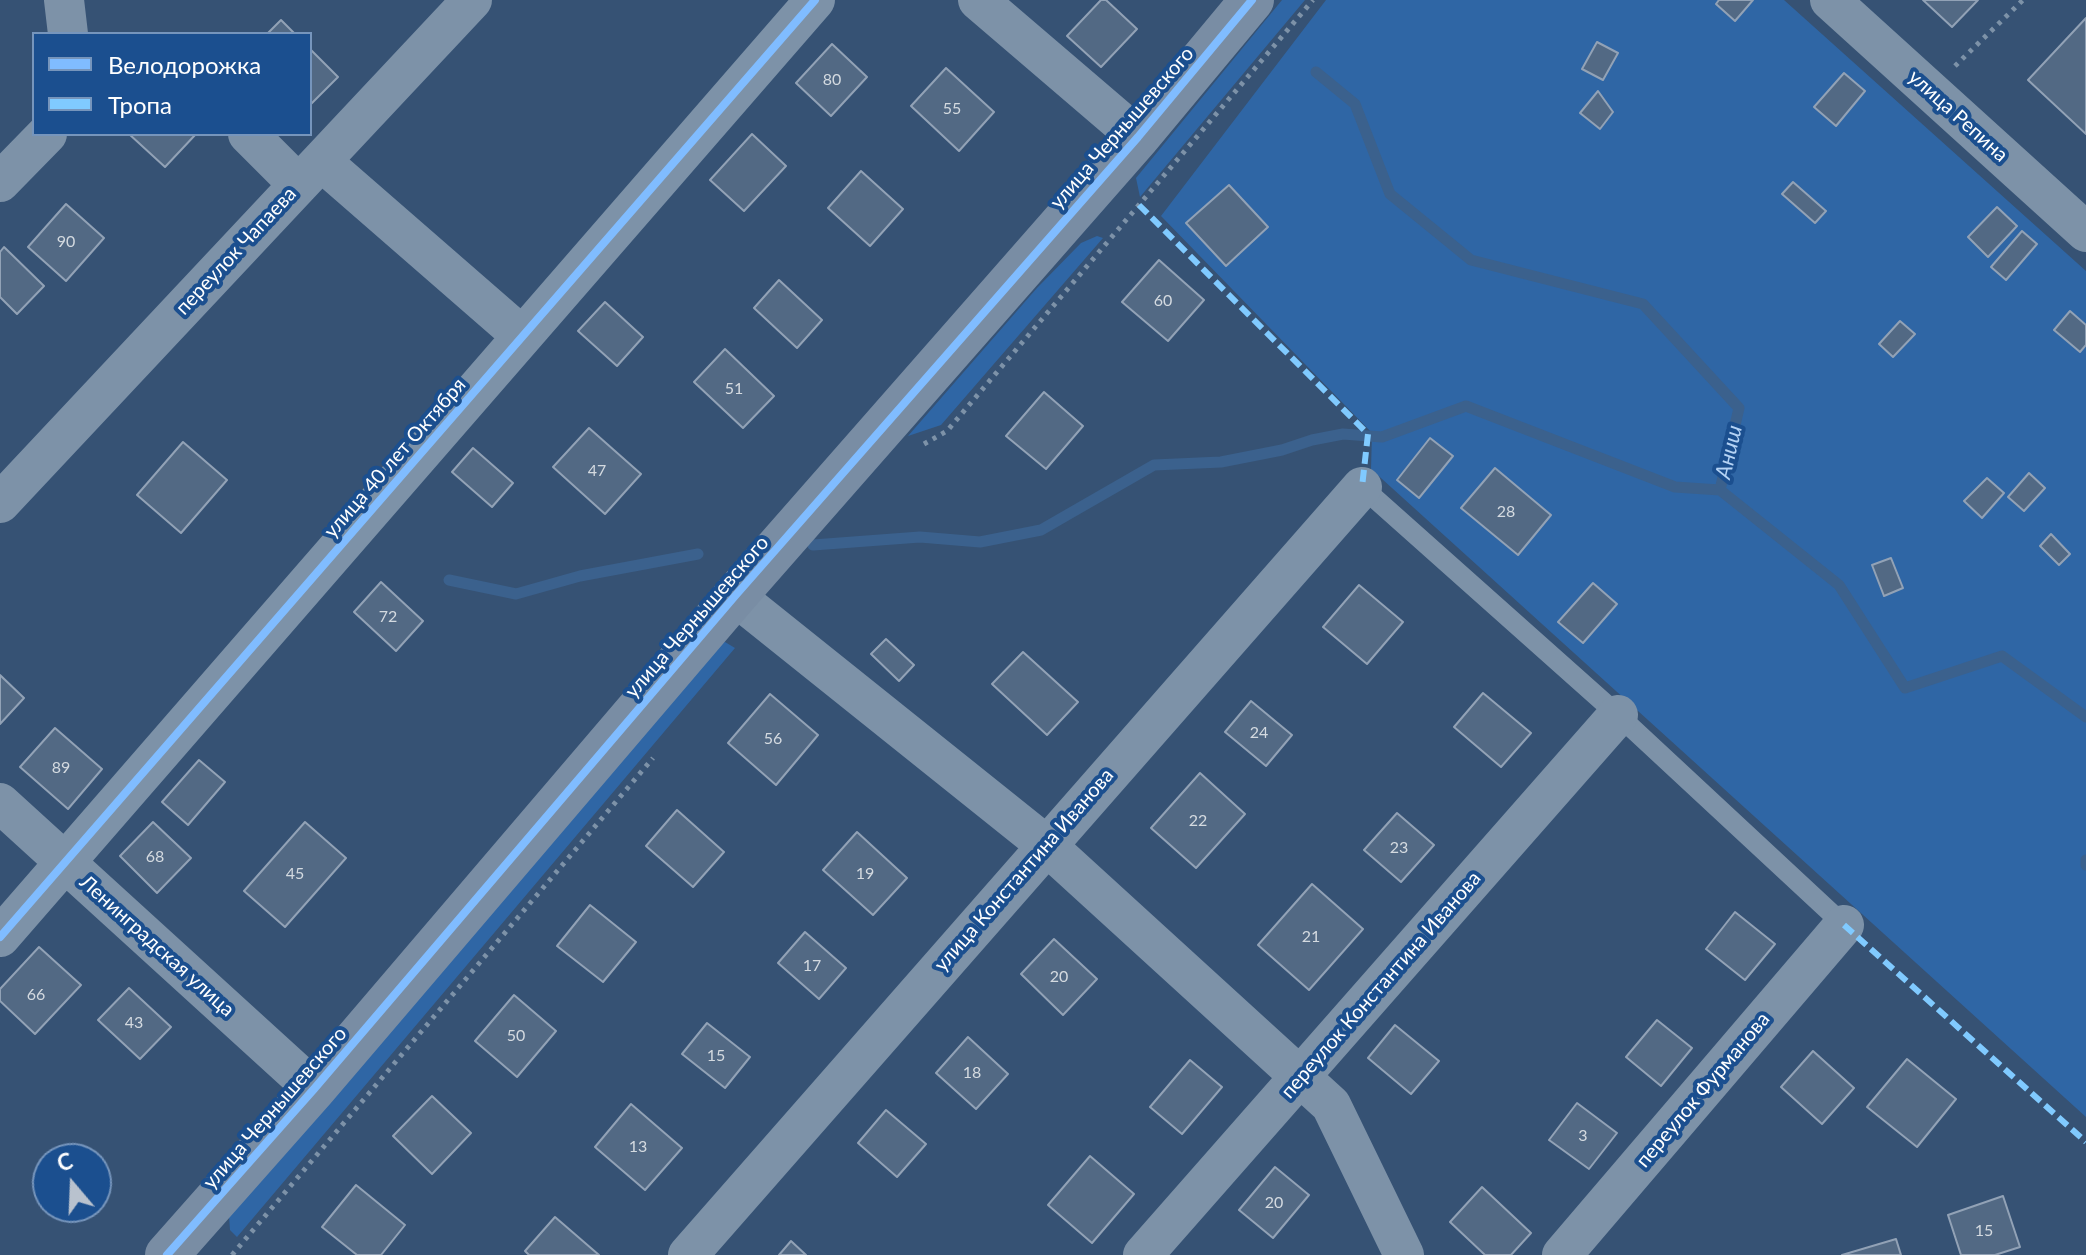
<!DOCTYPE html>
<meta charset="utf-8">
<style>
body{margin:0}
#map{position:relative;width:2086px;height:1255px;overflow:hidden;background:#365274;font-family:Lato,sans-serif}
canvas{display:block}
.legend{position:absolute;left:32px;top:32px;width:280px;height:104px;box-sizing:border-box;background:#1b4f8f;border:2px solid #7695bc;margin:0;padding:10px 14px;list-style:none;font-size:24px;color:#fff}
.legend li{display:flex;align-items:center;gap:16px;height:40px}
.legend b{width:40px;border:2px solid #7695bc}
.north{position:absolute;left:32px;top:1143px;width:80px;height:80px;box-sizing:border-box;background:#1b4f8f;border:2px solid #7695bc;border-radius:50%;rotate:341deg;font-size:22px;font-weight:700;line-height:32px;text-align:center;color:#fff}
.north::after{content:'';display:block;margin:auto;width:28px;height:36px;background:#b9c2ce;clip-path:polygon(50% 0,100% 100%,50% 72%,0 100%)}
</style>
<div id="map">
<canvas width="2086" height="1255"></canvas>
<ul class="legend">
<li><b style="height:10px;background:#80bcff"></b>Велодорожка</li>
<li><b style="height:10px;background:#80caff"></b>Тропа</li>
</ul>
<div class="north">С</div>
</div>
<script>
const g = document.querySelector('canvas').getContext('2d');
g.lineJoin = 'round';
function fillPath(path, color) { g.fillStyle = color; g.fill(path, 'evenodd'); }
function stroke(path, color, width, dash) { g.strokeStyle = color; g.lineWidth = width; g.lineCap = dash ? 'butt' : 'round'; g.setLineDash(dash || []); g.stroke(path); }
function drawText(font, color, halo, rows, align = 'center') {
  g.font = font + ' Lato,sans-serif'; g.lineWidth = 8; g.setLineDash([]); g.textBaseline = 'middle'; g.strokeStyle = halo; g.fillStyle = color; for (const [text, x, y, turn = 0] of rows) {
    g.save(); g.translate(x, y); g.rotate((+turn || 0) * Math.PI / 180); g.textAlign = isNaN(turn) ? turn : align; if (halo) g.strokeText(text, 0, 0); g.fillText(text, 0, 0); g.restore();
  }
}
fillPath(new Path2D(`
 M1282 0H1305L1140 197 1136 178Z
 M1326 0H1784L2086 271V1117L1371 469 1372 433 1161 216Z
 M1097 236 1103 238 941 425 908 436 1037 288 1081 243Z
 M725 642 735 648 237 1237 230 1230 229 1216 713 646Z`), '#2f66a5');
stroke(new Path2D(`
 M1316 72 1355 104 1390 194 1471 260 1643 304 1739 408 1720 490 1839 585 1905 688 2002 656 2086 717
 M813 545 920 537 980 542 1041 530 1154 465 1221 462 1282 450 1312 440 1343 434 1382 437 1466 406 1675 487 1720 490
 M449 580 516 594 580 576 698 554
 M2086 860V865`), '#3b618d', 11);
const building = new Path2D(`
 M1101 0H1106L1137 29 1101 67 1067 36Z
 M1719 0H1753L1735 21 1716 4Z
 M1923 0H1978L1952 27Z
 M2086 18V134L2028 80Z
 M281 20 295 34H267Z
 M1597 42 1618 53 1603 80 1582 69Z
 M832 44 867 77 831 116 796 83Z
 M310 49 338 77 310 105Z
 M946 68 994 112 959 151 911 106Z
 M1844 73 1865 91 1836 126 1814 107Z
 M1598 91 1613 112 1600 129 1580 113Z
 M129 134H196L165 167Z
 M752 134 786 166 744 211 710 180Z
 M861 171 903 209 870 246 828 208Z
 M1793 182 1826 211 1815 223 1782 194Z
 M1229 185 1268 227 1226 266 1186 223Z
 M66 204 104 238 66 281 28 247Z
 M1997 207 2017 226 1988 257 1968 237Z
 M2022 231 2037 244 2006 280 1991 267Z
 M4 247 44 286 17 314 0 297V252Z
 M1159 260 1204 300 1168 341 1122 302Z
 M779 280 822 320 797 348 754 308Z
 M605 302 643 337 617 366 578 331Z
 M2070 311 2086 325V345L2080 352 2054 330Z
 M1900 321 1915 334 1893 357 1879 344Z
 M725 349 774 396 743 428 694 382Z
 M1044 392 1083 426 1046 469 1006 436Z
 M589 428 641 474 605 514 553 467Z
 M1430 438 1453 456 1419 498 1397 480Z
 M183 442 227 480 181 533 137 495Z
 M473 448 513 483 492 507 452 472Z
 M1495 468 1551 515 1518 555 1461 508Z
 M2029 473 2045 488 2024 511 2008 497Z
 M1987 478 2004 493 1982 518 1964 501Z
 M2051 534 2070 554 2059 565 2040 546Z
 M1891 558 1903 588 1884 596 1872 565Z
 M381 582 423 621 396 651 354 612Z
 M1593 583 1617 604 1583 643 1558 622Z
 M1359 585 1403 622 1367 664 1323 627Z
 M886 639 914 665 899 681 871 654Z
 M1023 652 1078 702 1047 735 992 684Z
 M0 675 24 698 0 724Z
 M1483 693 1531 733 1501 767 1454 727Z
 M770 694 818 735 776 785 728 743Z
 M1251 701 1292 735 1266 766 1225 732Z
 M55 728 102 769 68 809 20 767Z
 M199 760 225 782 188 825 162 802Z
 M1200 773 1245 814 1196 868 1151 828Z
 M677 810 724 852 693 887 646 846Z
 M1397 813 1434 845 1401 882 1364 850Z
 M153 822 191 858 157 893 120 856Z
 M305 822 346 858 285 927 244 891Z
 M857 832 907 878 873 915 823 870Z
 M1312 884 1363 929 1309 990 1258 945Z
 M590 905 636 942 603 982 557 946Z
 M1735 912 1775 944 1745 980 1706 949Z
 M805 932 846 968 819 999 778 963Z
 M1054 939 1097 979 1063 1015 1021 974Z
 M39 947 81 985 35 1034 0 1001V989Z
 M129 988 171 1027 140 1059 98 1020Z
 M514 995 556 1031 517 1077 475 1041Z
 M1657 1020 1692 1048 1661 1086 1626 1057Z
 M707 1023 750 1057 725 1088 682 1054Z
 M1395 1025 1439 1061 1411 1094 1368 1058Z
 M968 1037 1008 1074 976 1109 936 1073Z
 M1813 1051 1854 1088 1822 1124 1781 1087Z
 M1907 1059 1956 1099 1917 1147 1867 1107Z
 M1190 1060 1222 1087 1182 1134 1150 1107Z
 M432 1096 471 1133 432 1174 393 1136Z
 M1577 1103 1617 1133 1589 1169 1549 1140Z
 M631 1104 682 1148 645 1190 595 1147Z
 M886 1110 926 1144 897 1177 858 1143Z
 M1090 1156 1134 1194 1092 1243 1048 1205Z
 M1275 1167 1309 1195 1273 1238 1239 1210Z
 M356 1185 405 1225 381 1255H357L322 1227Z
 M1482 1187 1531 1233 1511 1255H1485L1450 1222Z
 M2003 1196 2020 1247 1995 1255H1961L1948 1215Z
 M555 1217 599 1255H529L525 1251Z
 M1896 1239 1901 1255H1842Z
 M791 1241 806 1255H779Z`);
fillPath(building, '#526984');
stroke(building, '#92a2b6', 2);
stroke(new Path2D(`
 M1955 66 2023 0
 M924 444 947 431 1313 0
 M232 1255 653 758`), '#7d92a8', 5, [4, 6]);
stroke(new Path2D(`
 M1362 487 1618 715 1844 925`), '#7d92a8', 20);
stroke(new Path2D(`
 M64 0 68 34
 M978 0 1138 137
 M1830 0 2086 232
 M248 134 298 184
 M321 161 522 336
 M0 182 47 134
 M0 503 472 0
 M735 596 1046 845 1331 1105 1404 1255
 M0 803 314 1089
 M0 937 815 0
 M688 1255 1362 487
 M1143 1255 1618 715
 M1562 1255 1844 925`), '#7d92a8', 40);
stroke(new Path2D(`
 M167 1255 314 1089 735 596 1138 137 1252 0`), '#798da4', 44);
stroke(new Path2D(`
 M1139 205 1368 434 1362 487
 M1844 925 2086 1142`), '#80caff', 6, [12, 6]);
stroke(new Path2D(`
 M0 937 815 0
 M167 1255 314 1089 735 596 1138 137 1252 0`), '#80bcff', 8);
drawText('16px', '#d4dae0', null, [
 ["80",832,80],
 ["55",952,109],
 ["90",66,242],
 ["60",1163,301],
 ["51",734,389],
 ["47",597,471],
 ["28",1506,512],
 ["72",388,617],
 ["24",1259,733],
 ["56",773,739],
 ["89",61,768],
 ["22",1198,821],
 ["23",1399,848],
 ["68",155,857],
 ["45",295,874],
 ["19",865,874],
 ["21",1311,937],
 ["17",812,966],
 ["20",1059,977],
 ["66",36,995],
 ["43",134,1023],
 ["50",516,1036],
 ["15",716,1056],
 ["18",972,1073],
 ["3",1583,1136],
 ["13",638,1147],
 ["20",1274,1203],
 ["15",1984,1231]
]);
drawText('20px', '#fff', '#1b4f8f', [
 ["улица Репина",1958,116,42],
 ["улица Чернышевского",1122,128,-49],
 ["переулок Чапаева",236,251,-47],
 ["улица 40 лет Октября",395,458,-49],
 ["улица Чернышевского",697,617,-49],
 ["улица Константина Иванова",1024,870,-49],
 ["Ленинградская улица",157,946,42],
 ["переулок Константина Иванова",1381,985,-49],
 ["переулок Фурманова",1703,1090,-50],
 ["улица Чернышевского",275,1108,-49]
]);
drawText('italic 22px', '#b5d3f5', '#1b4f8f', [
 ["Аниш",1729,452,-77]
]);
</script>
